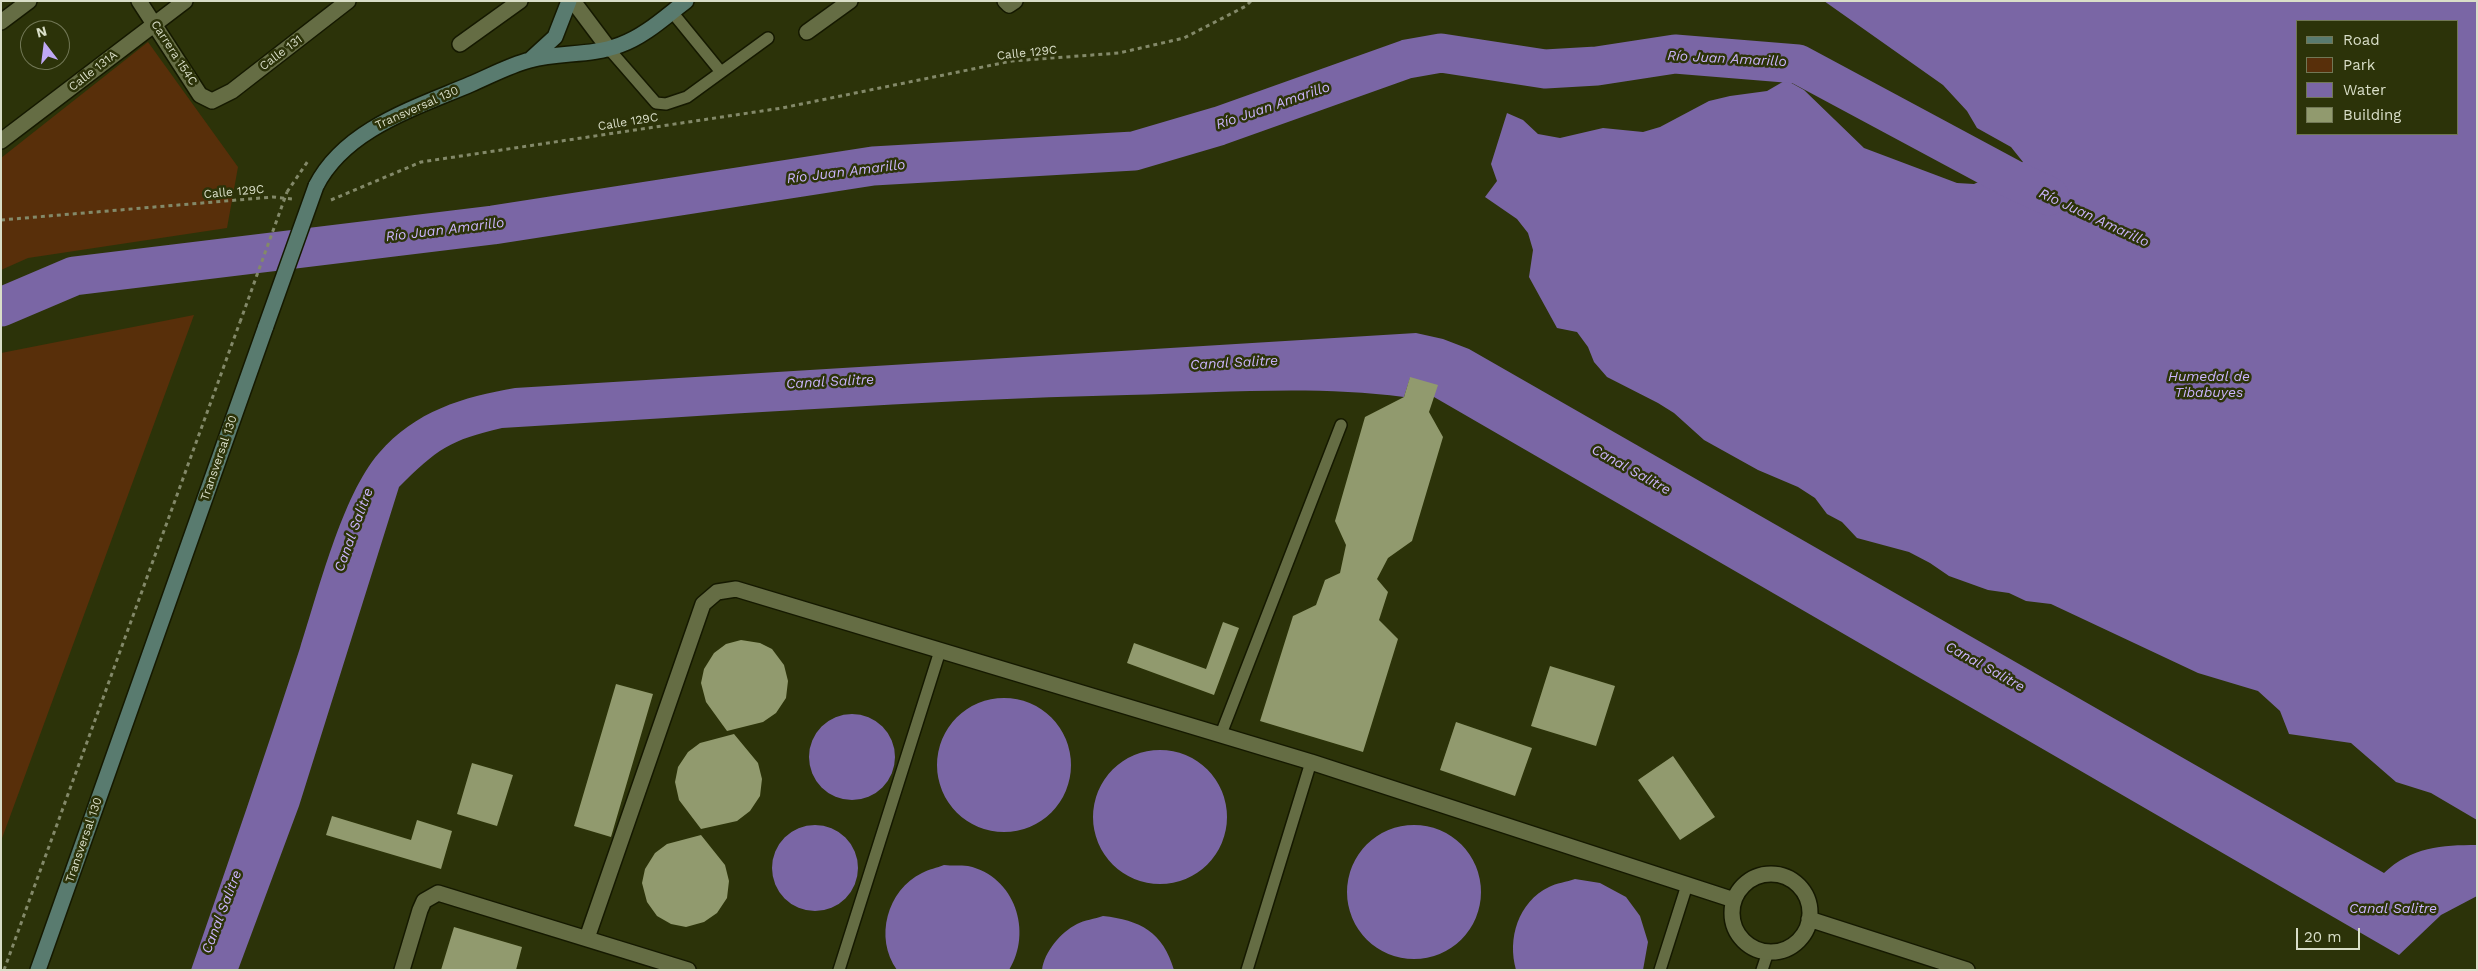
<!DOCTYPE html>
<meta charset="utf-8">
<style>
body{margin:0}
#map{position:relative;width:2478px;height:971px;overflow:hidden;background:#2c3309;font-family:"Work Sans",sans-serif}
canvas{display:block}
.frame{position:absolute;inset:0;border:2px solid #d9dec8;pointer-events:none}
.legend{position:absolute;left:2296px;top:20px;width:162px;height:115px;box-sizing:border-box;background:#2c3309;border:1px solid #717755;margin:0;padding:6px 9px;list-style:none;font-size:15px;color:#d9dec8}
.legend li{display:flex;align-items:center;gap:10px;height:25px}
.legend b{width:25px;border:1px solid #717755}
.north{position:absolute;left:20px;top:20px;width:50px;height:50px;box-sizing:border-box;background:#2c3309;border:1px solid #717755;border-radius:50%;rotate:345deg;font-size:14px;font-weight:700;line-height:20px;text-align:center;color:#d9dec8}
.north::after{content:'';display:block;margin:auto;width:18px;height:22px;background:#bfa8f4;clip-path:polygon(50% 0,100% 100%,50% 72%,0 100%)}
.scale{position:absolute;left:2296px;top:928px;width:64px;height:22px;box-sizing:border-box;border:2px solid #d9dec8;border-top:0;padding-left:6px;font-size:15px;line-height:18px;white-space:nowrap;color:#d9dec8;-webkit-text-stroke:4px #2c3309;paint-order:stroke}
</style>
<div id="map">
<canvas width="2478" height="971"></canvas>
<div class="frame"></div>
<ul class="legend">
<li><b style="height:6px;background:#597b6f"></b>Road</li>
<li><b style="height:14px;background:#582f0a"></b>Park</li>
<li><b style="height:14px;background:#7a66a5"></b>Water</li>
<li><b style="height:14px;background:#919a6e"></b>Building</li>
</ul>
<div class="north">N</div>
<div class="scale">20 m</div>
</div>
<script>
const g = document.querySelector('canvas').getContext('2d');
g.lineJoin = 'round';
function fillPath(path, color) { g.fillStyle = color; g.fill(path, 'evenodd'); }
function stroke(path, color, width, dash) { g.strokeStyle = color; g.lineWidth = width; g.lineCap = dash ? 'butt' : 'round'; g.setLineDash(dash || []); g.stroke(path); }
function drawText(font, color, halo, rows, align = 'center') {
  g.font = font + ' "Work Sans",sans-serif'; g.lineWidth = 5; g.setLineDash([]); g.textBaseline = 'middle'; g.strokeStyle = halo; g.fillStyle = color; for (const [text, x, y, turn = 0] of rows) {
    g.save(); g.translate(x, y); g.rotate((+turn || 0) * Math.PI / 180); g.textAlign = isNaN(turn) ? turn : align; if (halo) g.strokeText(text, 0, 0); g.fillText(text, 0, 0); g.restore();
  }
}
fillPath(new Path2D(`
 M148 42 238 167 227 228 28 258 1 270V158Z
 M194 315 1 841V353Z`), '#582f0a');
fillPath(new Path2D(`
 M1824 1H2477V820L2431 793 2396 782 2351 743 2289 734 2280 711 2258 691 2198 673 2051 604 2026 601 2009 593 1988 590 1949 576 1930 563 1909 552 1857 538 1842 522 1827 514 1815 498 1798 487 1758 470 1704 440 1674 413 1658 403 1607 377 1594 362 1588 347 1577 332 1557 328 1529 277 1533 250 1528 233 1517 219 1485 197 1497 181 1491 164 1507 113 1523 120 1538 134 1560 138 1603 128 1643 132 1660 127 1709 101 1730 96 1767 91 1786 80 1804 90 1864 148 1957 183 1974 184 2023 162 2011 147 1977 128 1967 111 1943 85ZM2457 21V134H2297V21Z
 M1416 333 1443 339 1469 349 2384 873C2411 847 2442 845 2477 845V896L2441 915 2399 955 1434 397 1410 378 1404 397C1313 385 1219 393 1127 395 919 400 710 416 502 428 450 440 437 449 399 487L299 806 238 970H191C228 863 265 756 300 648 318 593 342 495 379 453 415 411 463 397 515 388Z
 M937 765a67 67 0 1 1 134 0a67 67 0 1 1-134 0Z
 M809 757a43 43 0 1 1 86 0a43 43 0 1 1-86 0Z
 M1093 817a67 67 0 1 1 134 0a67 67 0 1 1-134 0Z
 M1347 892a67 67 0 1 1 134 0a67 67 0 1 1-134 0Z
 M772 868a43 43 0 1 1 86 0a43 43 0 1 1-86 0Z
 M944 865C952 866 960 865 968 866 1015 876 1033 932 1009 970H897C874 938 887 890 922 873 929 869 937 868 944 865Z
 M1575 879 1600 883 1626 897 1640 916 1648 942 1643 970H1516C1507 939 1518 902 1549 887 1556 883 1567 882 1575 879Z
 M1103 916C1140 920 1163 932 1174 970H1042C1044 952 1061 932 1077 924 1084 920 1095 919 1103 916Z`), '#7a66a5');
stroke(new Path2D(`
 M1 307 74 276 493 225 873 166 1134 151 1219 126 1407 59 1441 53 1545 69 1597 66 1675 54 1798 64 2014 180 2049 196`), '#7a66a5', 39);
fillPath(new Path2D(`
 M1410 377 1438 385 1429 412 1443 437 1412 541 1388 558 1377 579 1388 592 1379 620 1398 639 1363 752 1260 721 1293 616 1316 605 1325 580 1340 573 1346 545 1335 521 1365 417 1404 397Z
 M1223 622 1239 628 1214 695 1127 663 1134 643 1206 669Z
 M741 640 760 643 772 649 784 665 788 681 786 698 776 713 763 722 727 731 706 702 701 683 704 669 714 653 726 644Z
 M1550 666 1615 686 1596 746 1531 726Z
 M616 684 653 694 611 837 574 826Z
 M1456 722 1532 748 1515 796 1440 770Z
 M734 734 758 763 762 779 760 796 750 811 737 821 701 829 679 800 675 782 678 767 688 752 700 743Z
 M1673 756 1715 817 1680 840 1638 780Z
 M472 763 513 775 497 826 457 814Z
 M332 816 411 840 417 820 452 831 441 869 326 835Z
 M701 835 725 865 729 881 727 898 717 913 704 922 686 927 671 924 657 916 647 902 642 883 645 869 655 853 667 844Z
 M454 927 522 947 516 970H441Z`), '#919a6e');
const service = new Path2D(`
 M672 12 721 72
 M609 49 656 103 666 104 687 97 768 38
 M1221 734 1341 425
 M839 970 940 651
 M1247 970 1311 762
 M1660 970 1687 885
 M1762 970 1768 952`);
const minor = new Path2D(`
 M139 1 200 95 212 101 232 91 348 1
 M1005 1 1009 5 1015 1
 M1 22 29 1
 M807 32 850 1
 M460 44 520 1
 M1 141 185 1
 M1732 913a39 39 0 1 1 78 0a39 39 0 1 1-78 0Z
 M1809 919 1967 970
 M587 938 703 604 717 592 736 589 1311 762 1734 900
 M402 970 420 910 424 901 438 893 688 970`);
const tertiary = new Path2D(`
 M573 1 609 49`);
const secondary = new Path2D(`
 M531 59 555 37 569 1
 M316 186C345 129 415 108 471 84 490 76 510 65 530 60 560 52 591 56 620 45 645 36 665 17 686 1
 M38 970 266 326`);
stroke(service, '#151900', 14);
stroke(minor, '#151900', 18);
stroke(tertiary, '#151900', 18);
stroke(secondary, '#151900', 18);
stroke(new Path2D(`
 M287 192 308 161
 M331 200 421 162 782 108 1012 61 1119 53 1184 38 1246 6 1251 1
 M1 220 273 197 292 199
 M4 970 240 322`), '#838969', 3, [4, 4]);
stroke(service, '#656d44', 11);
stroke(minor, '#656d44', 15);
stroke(tertiary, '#656d44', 15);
stroke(secondary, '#597b6f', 15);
const secondaryBridge = new Path2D(`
 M266 326 316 186`);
stroke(secondaryBridge, '#151900', 18, []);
stroke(new Path2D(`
 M240 322 287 192`), '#838969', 3, [4, 4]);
stroke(secondaryBridge, '#597b6f', 15);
drawText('12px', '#d9dec8', '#2c3309', [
 ["Carrera 154C",174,53,57],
 ["Calle 131",281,53,-37],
 ["Calle 129C",1027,53,-6],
 ["Calle 131A",93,71,-38],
 ["Transversal 130",417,108,-24],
 ["Calle 129C",628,122,-9],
 ["Calle 129C",234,192,-5],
 ["Transversal 130",219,458,-71],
 ["Transversal 130",84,840,-71]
]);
drawText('italic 14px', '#cbb5fd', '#2c3309', [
 ["Río Juan Amarillo",1727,59,3],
 ["Río Juan Amarillo",1273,106,-19],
 ["Río Juan Amarillo",846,172,-7],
 ["Río Juan Amarillo",2094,218,25],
 ["Río Juan Amarillo",445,230,-7],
 ["Canal Salitre",1234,363,-3],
 ["Humedal de",2209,377],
 ["Tibabuyes",2209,393],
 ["Canal Salitre",830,382,-3],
 ["Canal Salitre",1631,470,29],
 ["Canal Salitre",354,530,-70],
 ["Canal Salitre",1985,667,29],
 ["Canal Salitre",2393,909],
 ["Canal Salitre",222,912,-69]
]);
</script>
